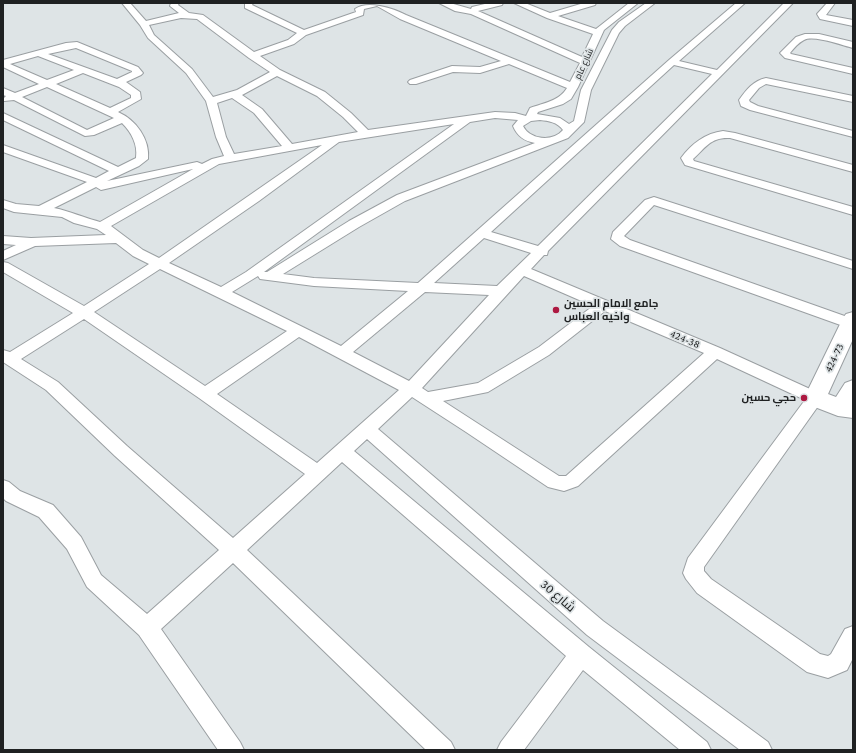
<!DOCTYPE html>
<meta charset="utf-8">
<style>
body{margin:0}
#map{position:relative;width:856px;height:753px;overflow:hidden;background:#dee4e6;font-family:"Crimson Pro",serif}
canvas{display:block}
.frame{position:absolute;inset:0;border:4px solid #1f2122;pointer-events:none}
</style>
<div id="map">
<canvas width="856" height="753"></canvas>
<div class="frame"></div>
</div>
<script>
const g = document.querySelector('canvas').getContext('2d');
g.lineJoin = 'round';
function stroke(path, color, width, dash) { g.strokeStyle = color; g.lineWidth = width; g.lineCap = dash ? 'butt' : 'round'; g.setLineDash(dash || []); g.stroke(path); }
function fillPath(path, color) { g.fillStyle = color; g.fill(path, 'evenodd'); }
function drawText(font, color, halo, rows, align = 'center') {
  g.font = font + ' "Crimson Pro",Cairo,serif'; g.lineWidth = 3.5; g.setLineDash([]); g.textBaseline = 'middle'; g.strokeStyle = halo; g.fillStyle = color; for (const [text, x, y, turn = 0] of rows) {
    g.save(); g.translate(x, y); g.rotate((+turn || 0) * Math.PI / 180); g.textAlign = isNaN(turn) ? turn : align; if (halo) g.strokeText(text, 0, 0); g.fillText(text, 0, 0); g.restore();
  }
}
const minor = new Path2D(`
 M122 3H130L146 21 179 13 170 6 171 3H179L178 5 189 13 203 15 254 52 288 40 297 33 245 8V3H253L252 5 304 30 356 12 355 9C367 0 393 8 406 15L570 82 580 63 471 14 455 11 439 3H450L471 9 472 7 489 3H503L502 5 478 11 582 57 593 34 547 18 514 3H525L550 13 584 3H596L595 5 558 16 596 29 629 3H638L604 30 578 87 571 99 563 104 538 112 537 114 560 118 569 124 574 121 581 90 612 30 619 22 646 3H655L625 26 619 33 591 90 584 122 568 138 405 201 359 227 283 274 314 278 418 283 669 60 736 3H745L679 61 717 70 784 3H793L548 251 547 255H544L531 269 720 348 821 394 823 398 821 402 704 567V571L711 579 820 654 828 656 831 654 845 629 853 626V658L847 670 828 678 807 672 697 593 686 579 683 573 688 558 805 400 717 359 578 486 564 491 548 487 466 432 412 397 378 429 603 621 768 742 772 750H740L587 635 367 439 354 451 589 647 707 742 711 750H680L583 670 524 750H497L501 742 566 656 342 462 247 550 451 742 455 750H426L233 563 161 629 240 742 244 750H218L139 635 87 587 67 549 39 517 6 501 3 498V480L9 482 20 491 53 505 81 537 101 575 147 614 219 550 115 456 46 390 3 362V350L10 352 73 313 3 272V262L8 263 84 306 149 264 133 256 116 243 35 246 3 260V251L16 245 3 244V236L31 238 106 235 97 229 74 223 62 217 14 212 3 208V200L16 204 39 206 87 182 3 152V145L96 178 109 171 3 120V113L118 167 136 158C138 144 131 132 122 123L94 135 85 136 14 100 4 101 3 99 6 96 3 95V88L15 93 39 84 3 67V60L66 43 77 42 138 67 143 73 141 75 126 82 140 92 141 99 118 112C136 120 150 139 148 159L139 166 107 181 197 162 202 164 212 159 224 156 216 137 206 101 186 73 148 38 140 25ZM377 6 400 19 501 61 480 67 452 66 410 80 408 82 410 84H416L453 72 480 73 509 64 567 88C559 101 544 103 530 108L526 116 515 113 495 112 368 130 351 113 325 92 280 70 260 56 294 44 306 35 363 15 364 9ZM181 18 197 19 249 58 270 72 237 90 213 97 192 69 154 35 149 25ZM76 48 132 71V72L117 79 48 54ZM38 56 74 70 47 80 10 64ZM674 65 712 74 538 246 491 232ZM83 73 119 87 131 95V98L110 108 56 84ZM277 76 317 96 343 117 358 132 292 144 262 109 242 95ZM47 87 114 118 87 130 22 97ZM232 98 254 113 282 146 234 154 226 137 217 103ZM495 118 518 120 513 126C517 136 524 141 535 143L397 195 349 221 267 272H264L470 122ZM540 120C549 121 557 122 563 130 553 142 530 140 523 126L531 121ZM454 124 246 272 221 287 169 263 259 201 339 142ZM322 145 159 258 143 250 111 226 219 164ZM193 169 100 222C84 218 70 211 54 208L96 187 101 190ZM484 238 531 253 497 286 434 283ZM160 269 287 331 205 386 94 312ZM258 276 260 279 314 286 408 291 341 346 232 292ZM524 276 593 306 539 347 478 383 428 392 422 388ZM425 292 489 295 409 381 353 352ZM605 311 704 353 566 476H559L443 401 488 392 549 355ZM84 319 199 398 305 474 233 538 127 446 58 382 21 359ZM299 337 399 390 317 463 217 394Z
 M827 3H835L826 15 853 20V26L820 19 817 14Z
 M805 34H819L853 42V48C841 45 814 35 804 40 798 43 794 48 790 53L791 54 853 68V74L785 58 780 53 796 37Z
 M766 78 853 96V102L766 84 759 88 749 100 750 102 758 106 853 131V137L750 110 741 106 739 100C747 89 753 81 766 78Z
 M723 131 735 133 853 165V172L730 138C711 137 706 147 693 159L694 161 853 207V215L685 165 681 158C691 144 706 133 723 131Z
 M654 197 853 261V269L654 205 624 236 630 240 853 319V328L846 327 620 246 611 239 613 232 645 200Z`);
const tertiary = new Path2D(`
 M853 312V339L828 394 836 397 845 383 853 380V418L838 416 807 404 804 398 843 318 846 314Z`);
stroke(minor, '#9a9fa2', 2);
stroke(tertiary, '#9a9fa2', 2);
fillPath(minor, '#fff');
fillPath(tertiary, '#fff');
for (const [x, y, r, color] of [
 [556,310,4,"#ad1941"],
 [804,398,4,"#ad1941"]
]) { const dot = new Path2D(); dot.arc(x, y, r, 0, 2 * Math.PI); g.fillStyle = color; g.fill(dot); stroke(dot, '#dee4e6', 1.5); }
drawText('9px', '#1f2122', '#dee4e6', [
 ["شارع عام",584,64,-66]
]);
drawText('bold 11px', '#1f2122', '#dee4e6', [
 ["جامع الامام الحسين",564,304],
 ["واخيه العباس",564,317],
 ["حجي حسين",796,398,"right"]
], 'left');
drawText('11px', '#1f2122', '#dee4e6', [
 ["424-38",685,339,23],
 ["424-73",834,358,-64]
]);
drawText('13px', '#1f2122', '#dee4e6', [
 ["شارع 30",558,596,41]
]);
</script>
